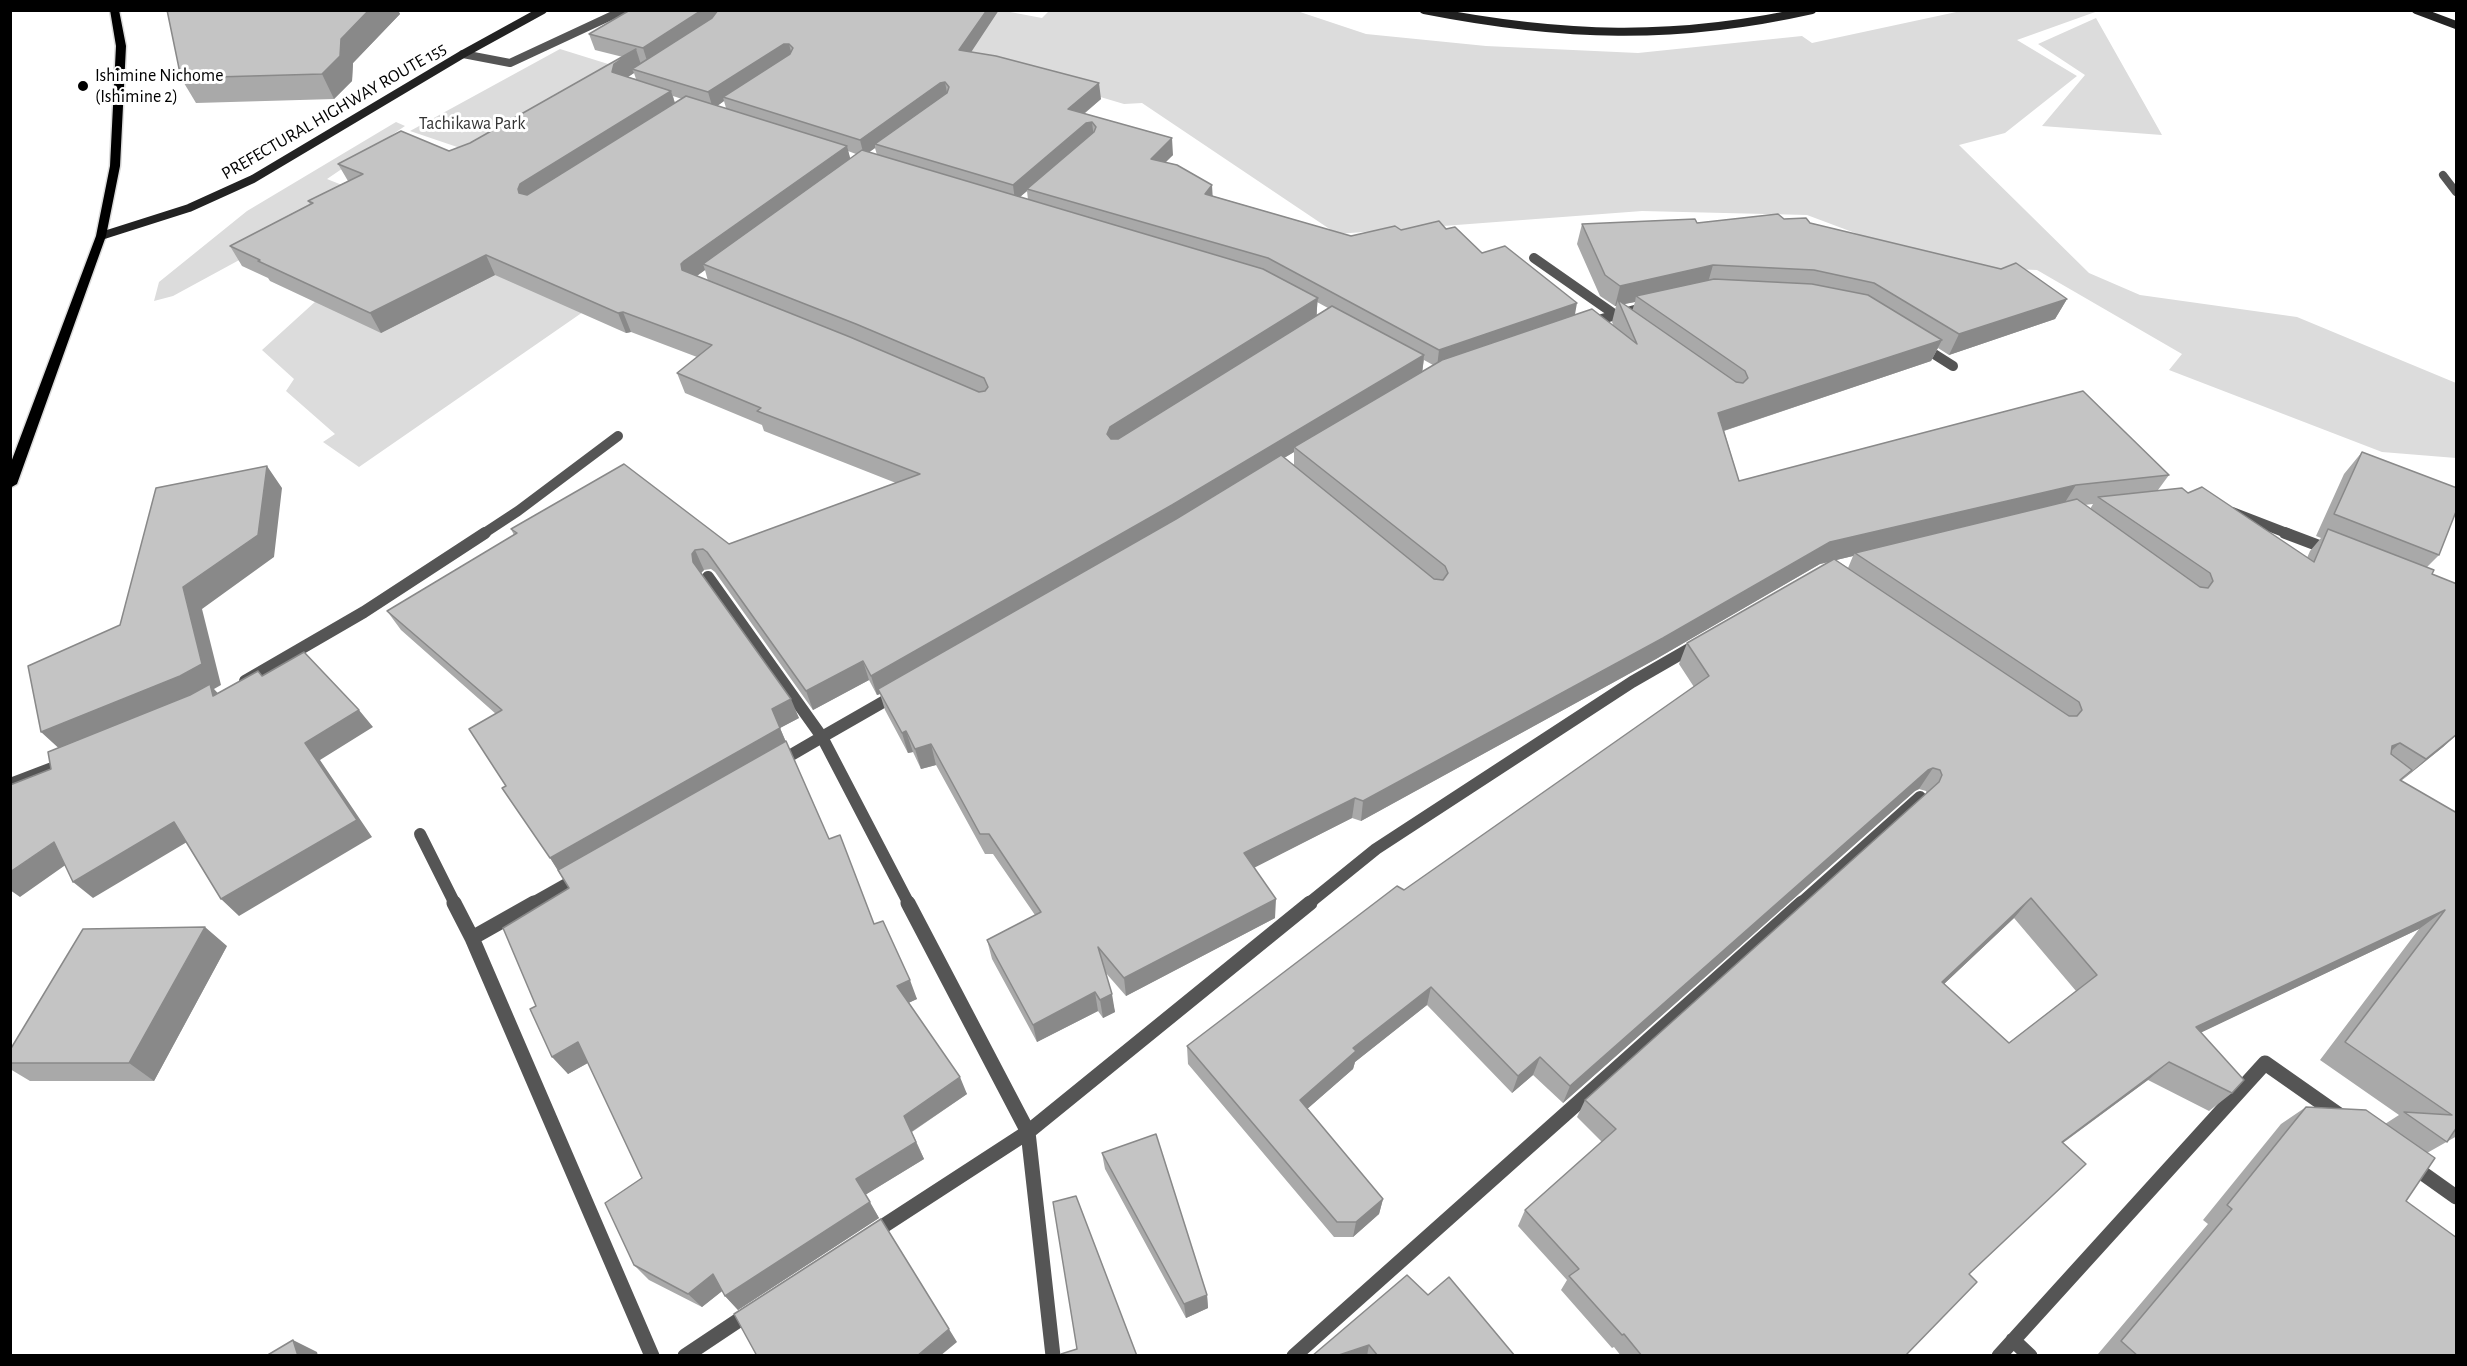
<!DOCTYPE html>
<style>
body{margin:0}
#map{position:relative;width:2467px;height:1366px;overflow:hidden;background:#fff;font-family:"Alegreya Sans",sans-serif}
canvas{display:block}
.frame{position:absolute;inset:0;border:12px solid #000;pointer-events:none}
</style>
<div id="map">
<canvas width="2467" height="1366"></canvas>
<div class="frame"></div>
</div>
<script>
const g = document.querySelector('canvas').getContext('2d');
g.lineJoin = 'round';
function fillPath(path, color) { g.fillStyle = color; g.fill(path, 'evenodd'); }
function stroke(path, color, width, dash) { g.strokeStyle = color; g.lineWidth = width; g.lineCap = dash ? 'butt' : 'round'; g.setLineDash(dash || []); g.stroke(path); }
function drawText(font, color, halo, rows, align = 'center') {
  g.font = font + ' "Alegreya Sans",sans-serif'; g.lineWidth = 6; g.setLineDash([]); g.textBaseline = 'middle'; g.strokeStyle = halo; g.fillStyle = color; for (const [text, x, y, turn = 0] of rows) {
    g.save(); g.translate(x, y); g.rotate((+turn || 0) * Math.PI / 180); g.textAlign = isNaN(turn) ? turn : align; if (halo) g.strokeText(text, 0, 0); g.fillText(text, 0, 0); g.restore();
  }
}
fillPath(new Path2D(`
 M942 10 1005 11 1042 18 1050 10 1297 11 1366 34 1486 46 1638 53 1802 36 1812 43 1961 11H2098L2017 40 2077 76 2005 133 1959 145 2089 273 2140 295 2297 317 2456 383V458L2382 452 2169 370 2182 354 2037 270 1943 266 1807 215 1642 211 1337 234 1142 103 1124 104 989 64 936 59Z
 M2096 18 2162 135 2042 126 2085 75 2038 44Z
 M560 49 621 68 472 152 410 131Z
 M396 122 405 126 327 179 347 187 346 202 173 296 154 301 159 282 247 211Z
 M439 229 622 285 359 467 323 442 335 434 286 391 294 379 262 350 327 291Z`), '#dcdcdc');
const primary = new Path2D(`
 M110 10H119L126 46 120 166 106 236 17 484 10 488V465L96 236 110 166 116 46Z`);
stroke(primary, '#dbdbdb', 3);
stroke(new Path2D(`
 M463 54 510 63 611 16 635 10
 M2443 175 2456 192`), '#555', 8);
stroke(new Path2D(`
 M1534 258 1617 316
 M1587 323 1649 306
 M1923 347 1953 366
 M2232 512 2289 534
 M483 534 518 511 618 436`), '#555', 10);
stroke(new Path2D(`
 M2285 533 2330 550
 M708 577 822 737 779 762
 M245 681 364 612 485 533
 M897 694 822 737 909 904
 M10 784 65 763
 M420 834 455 904
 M531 904 579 877
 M1308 904 1376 849 1632 682 1698 644
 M1800 904 1920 797`), '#555', 12);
stroke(new Path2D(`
 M454 903 472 938
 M534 903 472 938 652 1356
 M908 903 1028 1132 1053 1356
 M2411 1165 2456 1197
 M871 1234 1028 1132 1310 903
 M2013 1340 2030 1356
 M685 1356 751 1312
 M1294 1356 1802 903
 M1999 1356 2265 1063 2342 1117`), '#555', 15);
stroke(new Path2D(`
 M1424 10C1562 37 1674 41 1812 10
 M2416 10 2456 25
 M101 236 189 208 253 179 463 54 543 10`), '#222', 8);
fillPath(primary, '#000');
fillPath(new Path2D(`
 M167 10H398L400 14 353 63 352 81 334 99 196 103 181 78Z
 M589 34 971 52 1101 99 1084 114 1173 155 1165 162 1213 196 1351 236 1401 230 1446 229 1575 315 1614 327 1612 322 1616 306H1615L1600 296 1577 244 1582 224 1697 223 1784 219 1810 223 2067 299 2055 319 1949 355 1938 348 1931 361 1724 431 1739 481 2169 475 2158 490 2188 493 2307 558 2310 551 2321 538 2316 536 2344 474 2362 452 2439 555 2427 567 2432 574 2457 584V735L2443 747 2401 781 2457 813V1136L2427 1153 2406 1201 2457 1356H2101L2098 1354 2208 1224 2203 1220 2281 1124 2306 1107 2385 1124 2399 1115 2320 1060 2419 929 2201 1032 2232 1093 2209 1111 2148 1080 2063 1143 1969 1274 1905 1356H1621L1614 1347 1612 1348 1561 1290 1567 1280 1518 1226 1525 1210 1602 1142 1577 1117 1585 1100 1927 794 1926 791 1919 789 1915 791 1563 1103 1533 1075 1512 1093 1427 1005 1355 1062 1353 1069 1307 1109 1383 1199 1379 1214 1353 1237H1334L1188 1064 1187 1046 1404 890 1694 687 1679 664 1687 643 1829 562 1820 564 1656 659 1361 821 1352 818 1254 867 1275 918 1126 996 1105 972 1115 1012 1103 1018 1098 1011 1037 1042 992 959 987 940 1035 915 993 854H985L936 765 921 769 913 752 908 753 885 710 880 694 877 695 869 680 813 710 715 572 711 569 704 570 701 573 799 718 780 728 786 742 829 839 874 924 917 999 908 1003 967 1094 912 1132 924 1159 865 1195 879 1218 738 1310 725 1296 722 1291 702 1307 649 1280 634 1265 642 1178 588 1063 568 1074 536 1006 569 888 506 786 496 714 401 630 387 611 514 535 511 529 729 544 896 483 764 431 762 425 685 393 677 373 697 357 631 332 626 333 495 275 381 333 270 281 268 278 242 266 230 246 310 204 308 201 348 181 338 164 449 151 470 143 623 57 595 50ZM634 73 636 79 628 77ZM673 96 682 99 675 103ZM724 101 726 108 717 106ZM875 148 877 155 869 152ZM848 151 856 154 850 159ZM1027 191 1028 200 1020 197ZM705 270 708 281 697 276ZM1317 302 1328 308 1317 316ZM1635 302 1632 311 1623 304ZM1424 360 1433 365 1422 372ZM1294 452V465L1284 458ZM2093 504 2090 509 2084 505ZM1853 556 1848 568 1836 560ZM2014 918 2076 991 2009 1043 1944 984Z
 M227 946 154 1081H30L10 1069V1050Z
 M1102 1153 1207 1295 1208 1308 1186 1318 1105 1169Z
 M1428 1295 1515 1356H1312Z`), '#a9a9a9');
fillPath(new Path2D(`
 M369 10H398L400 14 353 63 352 81 334 99 322 74 341 39Z
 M702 10H719L709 25 648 64 643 48Z
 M987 10H999L962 66 959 50Z
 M784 44H789L793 59 723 97 724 101 713 109 708 92Z
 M636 49 642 68 632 69 634 73 620 82 612 72 614 64Z
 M945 82 948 98 875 144V148L864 156 860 140 940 83Z
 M1099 83 1101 99 1069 126 1068 109Z
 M671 91 677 110 526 209 518 189 520 184Z
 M1092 122 1094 139 1027 189V191L1015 201 1013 185 1086 123Z
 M1172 138 1173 155 1152 176 1151 159Z
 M847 146 852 165 703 264 705 270 691 280 682 270 681 264 684 261Z
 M1212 185 1213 202 1205 194Z
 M486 255 495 275 381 333 370 313Z
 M1713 265 1707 286 1636 296 1635 302 1620 305 1618 300 1616 306H1615L1620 286Z
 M1318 298 1316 318 1112 447 1107 434 1110 427Z
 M2067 299 2055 319 1949 355 1959 334Z
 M1577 303 1574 320 1437 367 1439 350Z
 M623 312 631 332 626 333 618 313Z
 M1942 340 1931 361 1711 435 1718 413Z
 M1424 355 1422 375 1294 447V452L1172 525 878 689 880 694 877 695 871 676Z
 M267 466 282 488 274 557 202 609 221 685 214 689 226 702 64 753 41 732 183 587Z
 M2076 485 2062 507 1855 553 1853 556 1820 564 1656 659 1361 821 1363 801 1830 542Z
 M695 550 704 570 700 574 693 562 692 554Z
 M863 661 869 680 813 710 806 691Z
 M791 699 799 718 780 728 788 747 562 877 550 858 772 709Z
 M359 710 373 727 320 760 372 837 239 916 221 899 305 743Z
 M906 731 913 752 908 753 902 733Z
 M2457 734 2443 747 2402 780 2426 759Z
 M2400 743 2377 764 2392 746Z
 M931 744 936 765 921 769 915 749Z
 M1933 768 1919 789 1915 791 1563 1103 1570 1086 1928 770Z
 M1355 798 1352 818 1244 873V853Z
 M174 822 192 839 93 898 73 882Z
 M54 842 74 859 20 897 10 890V872Z
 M2031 898 2014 918 1926 1001 1942 982Z
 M1276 899 1275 918 1126 996 1124 978Z
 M2445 910 2419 929 2175 1045 2196 1027Z
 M205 927 227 946 154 1081 129 1063Z
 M910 980 917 999 904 1005 897 986Z
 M1431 987 1427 1005 1355 1062 1353 1069 1298 1117 1300 1100 1353 1048Z
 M1095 992 1098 1011 1037 1042 1033 1025Z
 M1112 994 1115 1012 1103 1018 1100 1000Z
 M578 1042 593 1060 568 1074 552 1057Z
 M1540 1057 1533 1075 1512 1093 1518 1076Z
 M2169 1062 2148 1080 2042 1158 2062 1142Z
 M960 1077 967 1094 911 1132 904 1116Z
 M916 1142 924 1159 865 1195 856 1179Z
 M1383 1199 1379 1214 1353 1237 1356 1222Z
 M870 1202 879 1218 738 1310 725 1296Z
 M713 1274 726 1288 702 1307 688 1294Z
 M1207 1295 1208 1308 1186 1318 1184 1304Z
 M949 1329 957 1342 940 1356H917Z
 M293 1340 317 1352 318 1356H298Z
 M1369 1345 1367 1356H1336Z`), '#898989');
const building = new Path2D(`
 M167 10H369L341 39 340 56 322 74 181 78Z
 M630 10H702L643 48 589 34Z
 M718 10H987L959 50 996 56 1099 83 1068 109 1172 138 1151 159 1177 165 1212 185 1205 194 1351 236 1395 226 1401 230 1439 221 1446 229 1455 227 1482 253 1505 246 1577 303 1439 350 1268 258 1027 189 1094 132 1096 127 1092 122 1086 123 1013 185 875 144 947 93 949 87 945 82 940 83 860 140 723 97 790 54 793 48 789 44H784L708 92 632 69 712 18Z
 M636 49 614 64 612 72 671 91 520 184 518 189 519 193 527 195 686 96 847 146 684 261 681 264 682 270 850 337 979 392 985 391 988 387 984 378 856 324 703 264 862 150 1263 269 1318 298 1110 427 1107 434 1111 439H1118L1332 306 1424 355 1172 505 871 676 863 661 806 691 707 552 703 549 695 550 692 554 693 562 791 699 772 709 780 728 550 858 502 788 506 786 469 729 502 710 387 611 517 533 511 529 624 464 729 544 920 474 757 411 761 408 677 373 712 345 623 312 618 313 486 255 370 313 258 261 260 260 230 246 313 203 308 201 363 174 338 164 401 131 449 151 470 143Z
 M1778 214 1784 219 1806 218 1810 223 2001 269 2016 263 2067 299 1959 334 1874 283 1814 270 1713 265 1620 286 1605 275 1582 224 1695 219 1697 223Z
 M1714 279 1812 284 1868 295 1942 340 1718 413 1739 481 2083 391 2169 475 2076 485 1830 542 1663 638 1363 801 1355 798 1244 853 1276 899 1124 978 1098 947 1112 994 1100 1000 1095 992 1033 1025 987 940 1041 912 989 834H980L931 744 915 749 906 731 902 733 878 689 1176 519 1281 455 1434 579 1443 580 1448 573 1445 566 1294 447 1442 360 1592 309 1637 344 1618 300 1736 382 1743 383 1748 378 1745 371 1636 296Z
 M2362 452 2457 488V509L2439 555 2334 514Z
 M267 466 258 535 183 587 202 664 180 676 41 732 28 666 120 625 156 488Z
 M2202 487 2314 562 2328 529 2434 570 2432 574 2457 584V734L2426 759 2400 743 2392 746 2391 754 2412 770 2400 780 2457 813V1127L2447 1142 2404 1112 2452 1115 2345 1042 2445 910 2196 1027 2244 1080 2232 1093 2169 1062 2062 1142 2086 1164 1969 1274 1977 1282 1905 1356H1642L1624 1334 1622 1335 1569 1276 1579 1269 1525 1210 1616 1129 1585 1100 1939 782 1942 775 1940 770 1933 768 1928 770 1570 1086 1540 1057 1518 1076 1431 987 1353 1048 1356 1051 1300 1100 1383 1199 1356 1222H1337L1187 1046 1397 886 1404 890 1709 676 1687 643 1834 559 2069 716H2077L2082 710 2079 702 1855 553 2077 499 2200 587 2208 588 2213 581 2210 573 2098 497 2182 488 2188 493ZM2031 898 2097 975 2009 1043 1942 982Z
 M304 652 359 710 305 743 357 820 221 899 174 822 73 882 54 842 10 872V785L51 769 48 752 190 695 210 684 213 696 258 671 262 676Z
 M786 741 829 839 840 835 874 924 883 921 910 980 897 986 960 1077 904 1116 916 1142 856 1179 870 1202 725 1296 713 1274 688 1294 634 1265 605 1203 642 1178 578 1042 552 1057 530 1009 536 1006 503 928 569 888 558 870Z
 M205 927 129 1063H10V1050L83 929Z
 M2306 1107 2366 1110 2435 1158 2406 1201 2457 1238V1356H2138L2121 1341 2232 1209 2227 1205Z
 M1156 1134 1207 1295 1184 1304 1102 1153Z
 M1076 1196 1137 1356H1061V1354L1077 1349 1053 1202Z
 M881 1219 949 1329 917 1356H757L734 1314Z
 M1407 1275 1428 1295 1449 1277 1515 1356H1378L1369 1345 1336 1356H1312Z
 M293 1340 298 1356H266Z`);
fillPath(building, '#c4c4c4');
stroke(building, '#898989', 1.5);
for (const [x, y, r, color] of [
 [83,86,6,"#000"]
]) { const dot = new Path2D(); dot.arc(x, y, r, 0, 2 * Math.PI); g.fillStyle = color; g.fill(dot); stroke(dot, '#fff', 2); }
drawText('18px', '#000', '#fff', [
 ["Ishimine Nichome",95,76],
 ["(Ishimine 2)",95,97]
], 'left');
drawText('18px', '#000', '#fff', [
 ["PREFECTURAL HIGHWAY ROUTE 155",334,111,-30]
]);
drawText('18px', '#333', '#fff', [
 ["Tachikawa Park",472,124]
]);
</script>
